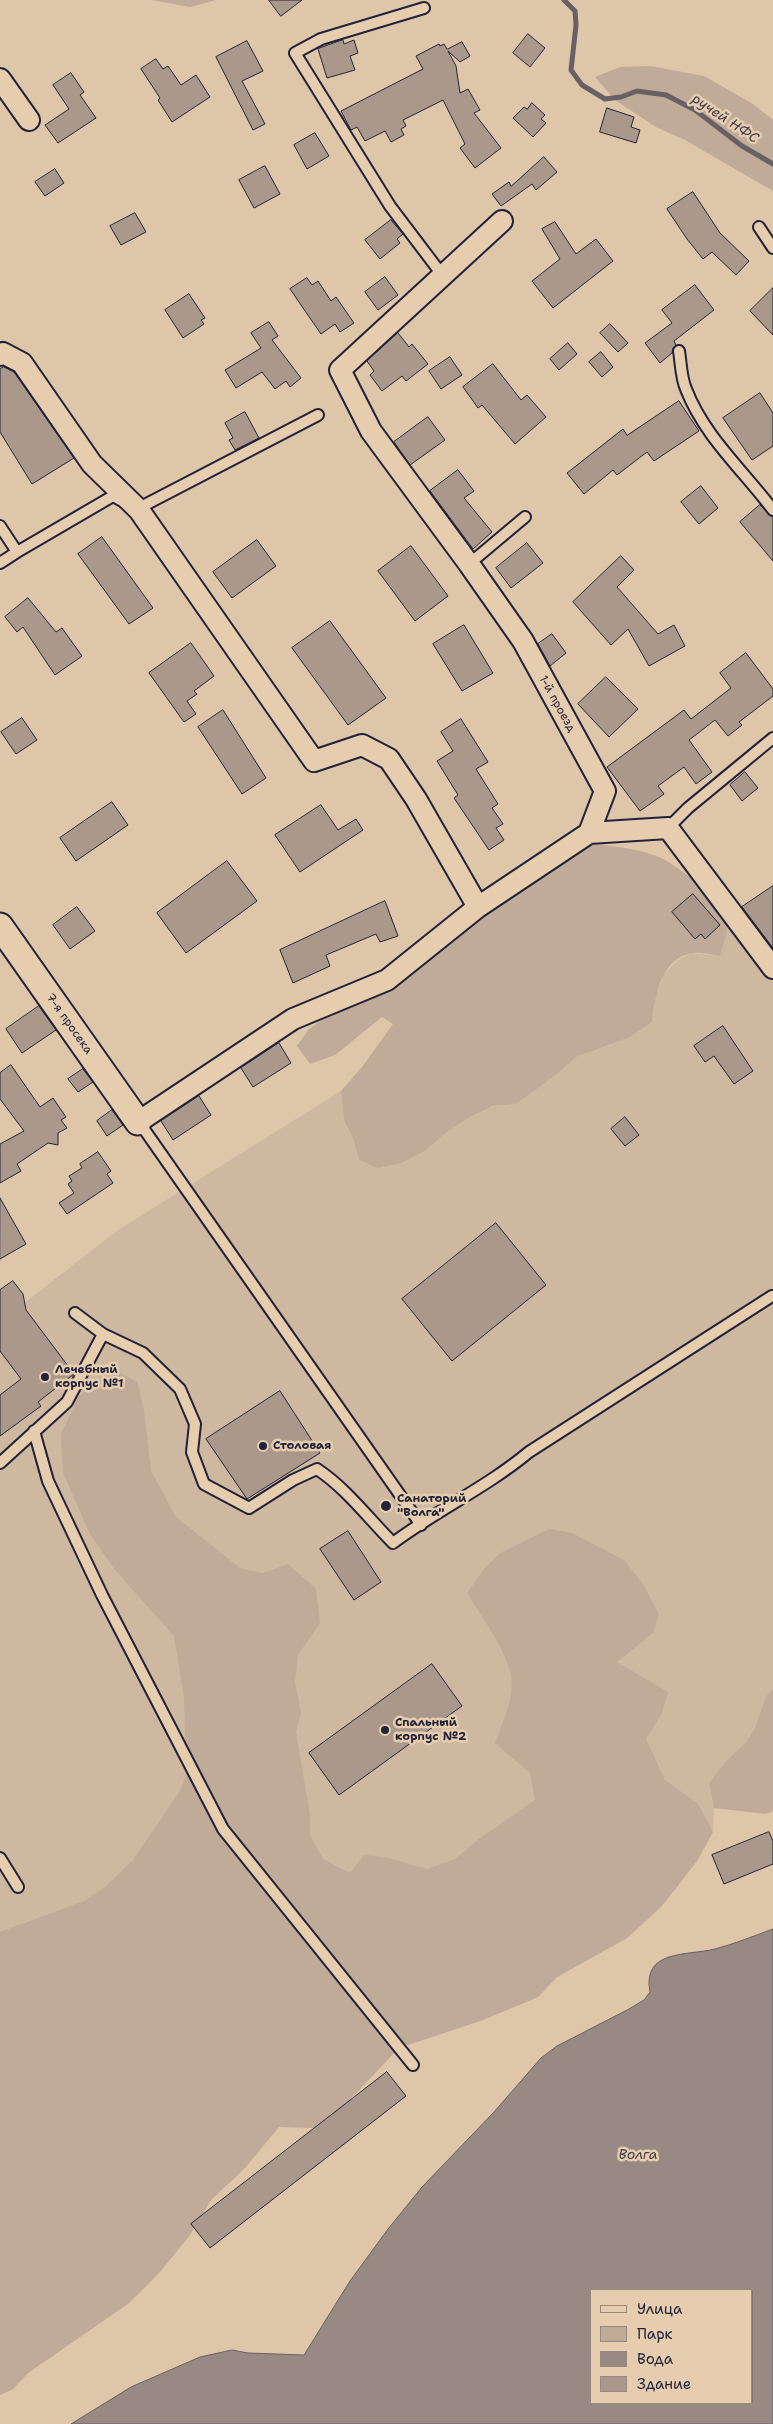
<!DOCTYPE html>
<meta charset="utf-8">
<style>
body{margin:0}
#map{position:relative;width:773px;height:2424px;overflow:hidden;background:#dec6a9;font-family:"Shantell Sans",sans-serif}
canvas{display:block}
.legend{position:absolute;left:590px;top:2289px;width:162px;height:115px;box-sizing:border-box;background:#e6cdae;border:1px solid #988980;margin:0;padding:6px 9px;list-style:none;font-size:15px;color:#22223b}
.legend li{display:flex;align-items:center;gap:10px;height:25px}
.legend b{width:25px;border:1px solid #988980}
</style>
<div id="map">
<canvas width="773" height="2424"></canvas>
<ul class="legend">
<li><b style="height:6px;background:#e6cdae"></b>Улица</li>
<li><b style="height:14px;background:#bfab97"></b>Парк</li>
<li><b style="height:14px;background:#988982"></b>Вода</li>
<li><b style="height:14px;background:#aa998a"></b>Здание</li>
</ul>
</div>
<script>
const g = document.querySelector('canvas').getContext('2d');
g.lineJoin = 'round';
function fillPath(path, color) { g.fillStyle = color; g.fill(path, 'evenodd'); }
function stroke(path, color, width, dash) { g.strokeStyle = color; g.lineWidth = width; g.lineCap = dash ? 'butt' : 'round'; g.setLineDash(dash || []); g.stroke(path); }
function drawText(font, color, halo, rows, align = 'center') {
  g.font = font + ' "Shantell Sans",sans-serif'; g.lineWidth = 5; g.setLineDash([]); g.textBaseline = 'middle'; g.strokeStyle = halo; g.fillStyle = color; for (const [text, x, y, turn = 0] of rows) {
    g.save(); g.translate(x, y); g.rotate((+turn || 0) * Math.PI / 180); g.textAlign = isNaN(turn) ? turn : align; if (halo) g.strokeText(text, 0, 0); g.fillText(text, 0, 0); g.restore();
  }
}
fillPath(new Path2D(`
 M727 925 773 982V1689L766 1696 755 1728 747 1741 727 1760 709 1783 714 1808 713 1832 697 1861 662 1906 627 1938 557 1977 538 1997 483 2020 399 2048 340 2110 315 2128 279 2127 244 2169 211 2200 190 2235 159 2273 129 2303 28 2373 13 2389 0 2395V1322L118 1230 341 1091 344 1121 353 1138 359 1160 402 1163 425 1151 448 1131 472 1116 494 1106 516 1104 556 1075 576 1057 630 1037 652 1022 656 995 665 973 678 960 692 953 720 956Z`), '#ceb8a0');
fillPath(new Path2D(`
 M151 0H216L190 7Z
 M650 66 704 76 753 104 773 120V191L685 140 656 127 615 100 595 77 620 67Z
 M576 842C603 845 634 847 659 857 678 865 727 904 727 926 727 936 722 947 720 956 712 955 701 952 693 953 661 957 655 997 652 1022L630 1037 576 1057 556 1075 516 1104 493 1106 472 1116 448 1131 425 1151 402 1163 378 1168 359 1160 353 1138 344 1121 341 1091 362 1067 393 1024 382 1017 335 1055 310 1064 297 1046 309 1029Z
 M113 1369 137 1382 144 1410 151 1471 176 1517 240 1568 263 1573 288 1564 316 1589 320 1623 298 1655 295 1682 301 1713 296 1732 310 1815V1835L323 1859 350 1873 364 1855 385 1857 427 1869 455 1859 479 1839 535 1800 530 1773 495 1743C502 1724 515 1696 511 1675 504 1646 482 1618 467 1593L484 1569 500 1553 549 1529 572 1533 624 1560 643 1584 659 1614 653 1633 617 1662 668 1692 662 1713 646 1739 665 1780 698 1804 713 1832 697 1861 662 1906 627 1938 557 1977 538 1997 483 2020 399 2048 340 2110 315 2128 279 2127 244 2169 211 2200 190 2235 159 2273 129 2303 28 2373 13 2389 0 2395V1932L84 1901 104 1888 133 1860 180 1791 186 1775 184 1698 174 1636 115 1570 90 1534 63 1473 61 1434 79 1396Z
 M773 1689V1811L766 1814 714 1808 709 1783 727 1760 747 1741 755 1728 766 1696Z`), '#bfab97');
const water = new Path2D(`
 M773 1929V2424H71L131 2387 200 2357 232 2350 248 2353 304 2355 350 2281 388 2229 422 2187 494 2112 541 2058 557 2046 629 2009 644 2000 650 1992C642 1949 687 1956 715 1949 734 1944 754 1936 773 1929ZM592 2290H752V2403H592Z`);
fillPath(water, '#988982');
stroke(water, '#696066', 1);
stroke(new Path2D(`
 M564 0 575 11 576 25 571 70 582 85 605 99 621 97 637 91 666 95 695 110 742 146 773 164`), '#696066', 5);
const building = new Path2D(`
 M269 0H302L281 16Z
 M528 34 545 48 530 67 513 53Z
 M343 40 344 44 354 40 358 53 350 56 355 70 327 78 318 49Z
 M247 41 263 71 242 81 265 124 253 130 216 57Z
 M462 42 470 56 460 62 448 51 456 66 460 93 468 89 480 110 474 113 501 148 475 168 460 148 465 144 443 100 403 120 406 126 401 129 404 135 391 142 385 131 365 141 357 127 351 130 341 111 423 69 416 56 439 44 440 46 444 44 447 49Z
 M156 59 163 69 168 66 181 85 196 75 210 97 172 122 158 100 160 98 141 69Z
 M71 73 84 92 80 95 96 118 58 143 45 125 69 109 53 85Z
 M532 103 545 115 541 119 546 123 533 137 513 118 524 107 527 109Z
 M607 108 634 117 631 127 640 130 636 143 600 132Z
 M315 133 329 156 307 169 294 145Z
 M544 157 557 172 536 190 532 184 501 206 492 194 509 182 511 186Z
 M265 166 280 194 254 208 239 180Z
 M55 169 64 183 45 196 35 182Z
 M693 192 720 233 749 261 736 275 712 252 703 259 687 239 667 209Z
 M135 213 146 232 121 245 110 226Z
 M391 220 403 234 397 239 400 243 380 259 365 240Z
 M555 222 576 254 596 239 613 261 553 308 532 281 560 259 542 229Z
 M385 277 398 295 378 310 365 292Z
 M307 278 312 285 318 281 331 301 336 297 354 323 340 332 335 324 321 334 290 289Z
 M695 285 714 310 674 341 676 345 673 348 672 353 660 363 645 343 672 323 662 310Z
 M773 288V335L750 311Z
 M189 294 205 318 201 320 204 324 183 338 165 310Z
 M269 322 278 336 272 340 301 378 290 387 286 381 275 389 262 372 236 388 225 370 261 348 251 333Z
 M610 324 628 343 618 352 600 333Z
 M398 333 409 347 412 344 428 364 406 381 402 376 382 391 370 375 374 371 367 361Z
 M568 343 577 354 559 370 550 359Z
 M601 352 613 367 602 377 589 362Z
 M450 357 462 375 441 389 429 371Z
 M493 364 521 400 527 395 546 417 515 444 482 405 478 408 463 387Z
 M4 367 14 372 74 458 32 484 0 432V369Z
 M760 393 773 413V446L752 460 723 418Z
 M679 401 699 431 654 461 647 452 617 475 613 470 584 494 567 473 623 429 627 435Z
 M245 412 259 438 235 450 229 440 233 438 225 423Z
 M428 417 445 440 410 465 394 442Z
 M458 470 474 491 464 498 492 532 473 549 430 491Z
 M701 486 718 508 699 524 681 502Z
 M760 505 773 517V561L740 522Z
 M102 537 153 608 129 624 78 554Z
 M257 540 276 566 232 598 213 572Z
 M527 543 543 563 511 588 496 568Z
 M411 546 448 596 415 621 378 571Z
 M621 556 634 570 617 587 658 634 674 625 685 646 649 666 628 629 611 645 573 602Z
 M28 598 56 632 62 628 82 656 55 675 23 627 17 632 5 617Z
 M330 621 386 698 348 725 292 648Z
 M464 625 493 673 462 691 433 644Z
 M552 634 566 653 550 666 538 644Z
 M191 643 214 676 194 691 197 694 187 701 196 714 184 722 149 673Z
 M746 653 773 689V696L739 722 742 725 728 736 715 720 689 740 712 772 696 784 684 767 658 786 664 794 640 811 607 767 684 710 691 719 731 688 720 673Z
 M606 677 638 709 609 737 578 704Z
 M223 710 266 778 242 794 198 727Z
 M22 718 37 740 16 754 1 732Z
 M461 719 488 762 476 769 498 804 492 808 503 824 496 828 504 840 489 850 454 798 458 795 437 761 453 751 441 732Z
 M745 772 758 788 742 801 730 785Z
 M112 802 128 825 76 861 60 838Z
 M321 805 338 830 356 819 363 830 300 872 275 835Z
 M227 861 257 901 186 953 157 913Z
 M773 886V948L742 907Z
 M693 894 720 925 705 939 701 934 695 939 672 912Z
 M385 901 398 936 380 942 376 934 326 955 330 966 293 983 280 950Z
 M77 907 95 931 70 949 53 925Z
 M39 1006 56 1030 22 1053 6 1029Z
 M723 1026 753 1071 734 1084 714 1056 705 1062 694 1046Z
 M279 1043 291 1063 253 1087 241 1068Z
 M11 1065 40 1107 53 1098 66 1117 61 1120 67 1128 58 1133V1145L48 1143 17 1164 21 1171 0 1183V1144L24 1131 0 1099V1073Z
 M83 1069 93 1082 78 1092 68 1079Z
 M199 1096 211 1115 173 1140 161 1121Z
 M112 1110 123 1125 107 1136 97 1121Z
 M625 1117 639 1135 625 1146 611 1129Z
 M98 1152 111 1171 107 1174 113 1183 67 1214 59 1203 74 1193 68 1184 72 1181 69 1176 82 1168 80 1164Z
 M0 1198 26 1244 0 1259Z
 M496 1223 546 1285 452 1361 402 1299Z
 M13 1281 23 1294 26 1310 74 1374 38 1402 41 1406 0 1436V1395L21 1379 0 1351V1290Z
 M280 1391 320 1453 247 1499 206 1439Z
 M348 1531 381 1582 354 1600 320 1549Z
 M432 1664 462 1706 339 1795 309 1753Z
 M769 1832 773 1841V1864L724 1884 712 1855Z
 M387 2072 406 2096 210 2248 191 2224Z`);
fillPath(building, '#aa998a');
stroke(building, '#22223b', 1);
const service = new Path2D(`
 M424 8 321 39 295 53 390 206 443 276
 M759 227 773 248
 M679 351C681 363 681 378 686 389 704 436 743 470 773 510
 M137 509 318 415
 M0 526 17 552 0 563
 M17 552 113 496 122 501
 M469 564 525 517
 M668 828 688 808 773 738
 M139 1122 421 1525
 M75 1313 103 1334 143 1353 180 1389 195 1424 192 1452 204 1484 249 1508 293 1480 317 1469C347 1489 368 1518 393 1543 437 1510 487 1487 529 1452L772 1296
 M34 1431 48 1481 102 1595 223 1829 413 2065
 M0 1463 67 1402 103 1334
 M0 1858 18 1887`);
const minor = new Path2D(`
 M0 79 29 120
 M502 221 340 370 371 431 469 564 523 641 605 791 589 833 668 828 773 968
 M0 355 3 353 22 363 92 464 139 510 314 761 362 745 389 759 416 799 478 907
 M138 1122 293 1019 387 980 478 907 589 833`);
const tertiary = new Path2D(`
 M0 926 138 1122`);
stroke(service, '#22223b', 14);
stroke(minor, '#22223b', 24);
stroke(tertiary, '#22223b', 29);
stroke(service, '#e6cdae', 10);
stroke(minor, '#e6cdae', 20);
stroke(tertiary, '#e6cdae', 25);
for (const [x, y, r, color] of [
 [45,1377,5,"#22223b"],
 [263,1446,5,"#22223b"],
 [386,1506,6,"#22223b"],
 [385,1730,5,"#22223b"]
]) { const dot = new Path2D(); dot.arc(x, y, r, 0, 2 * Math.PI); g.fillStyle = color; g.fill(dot); stroke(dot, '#e6cdae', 2); }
drawText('12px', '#22223b', '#e6cdae', [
 ["1-й проезд",557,704,61],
 ["7-я просека",69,1024,55]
]);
drawText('bold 12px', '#22223b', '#e6cdae', [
 ["Лечебный",55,1370],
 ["корпус №1",55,1384],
 ["Столовая",273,1446],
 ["Санаторий",397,1499],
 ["\"Волга\"",397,1513],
 ["Спальный",395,1723],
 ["корпус №2",395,1737]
], 'left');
drawText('italic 14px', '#403c4d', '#e6cdae', [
 ["ручей НФС",725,119,34],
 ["Волга",638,2155]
]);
</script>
